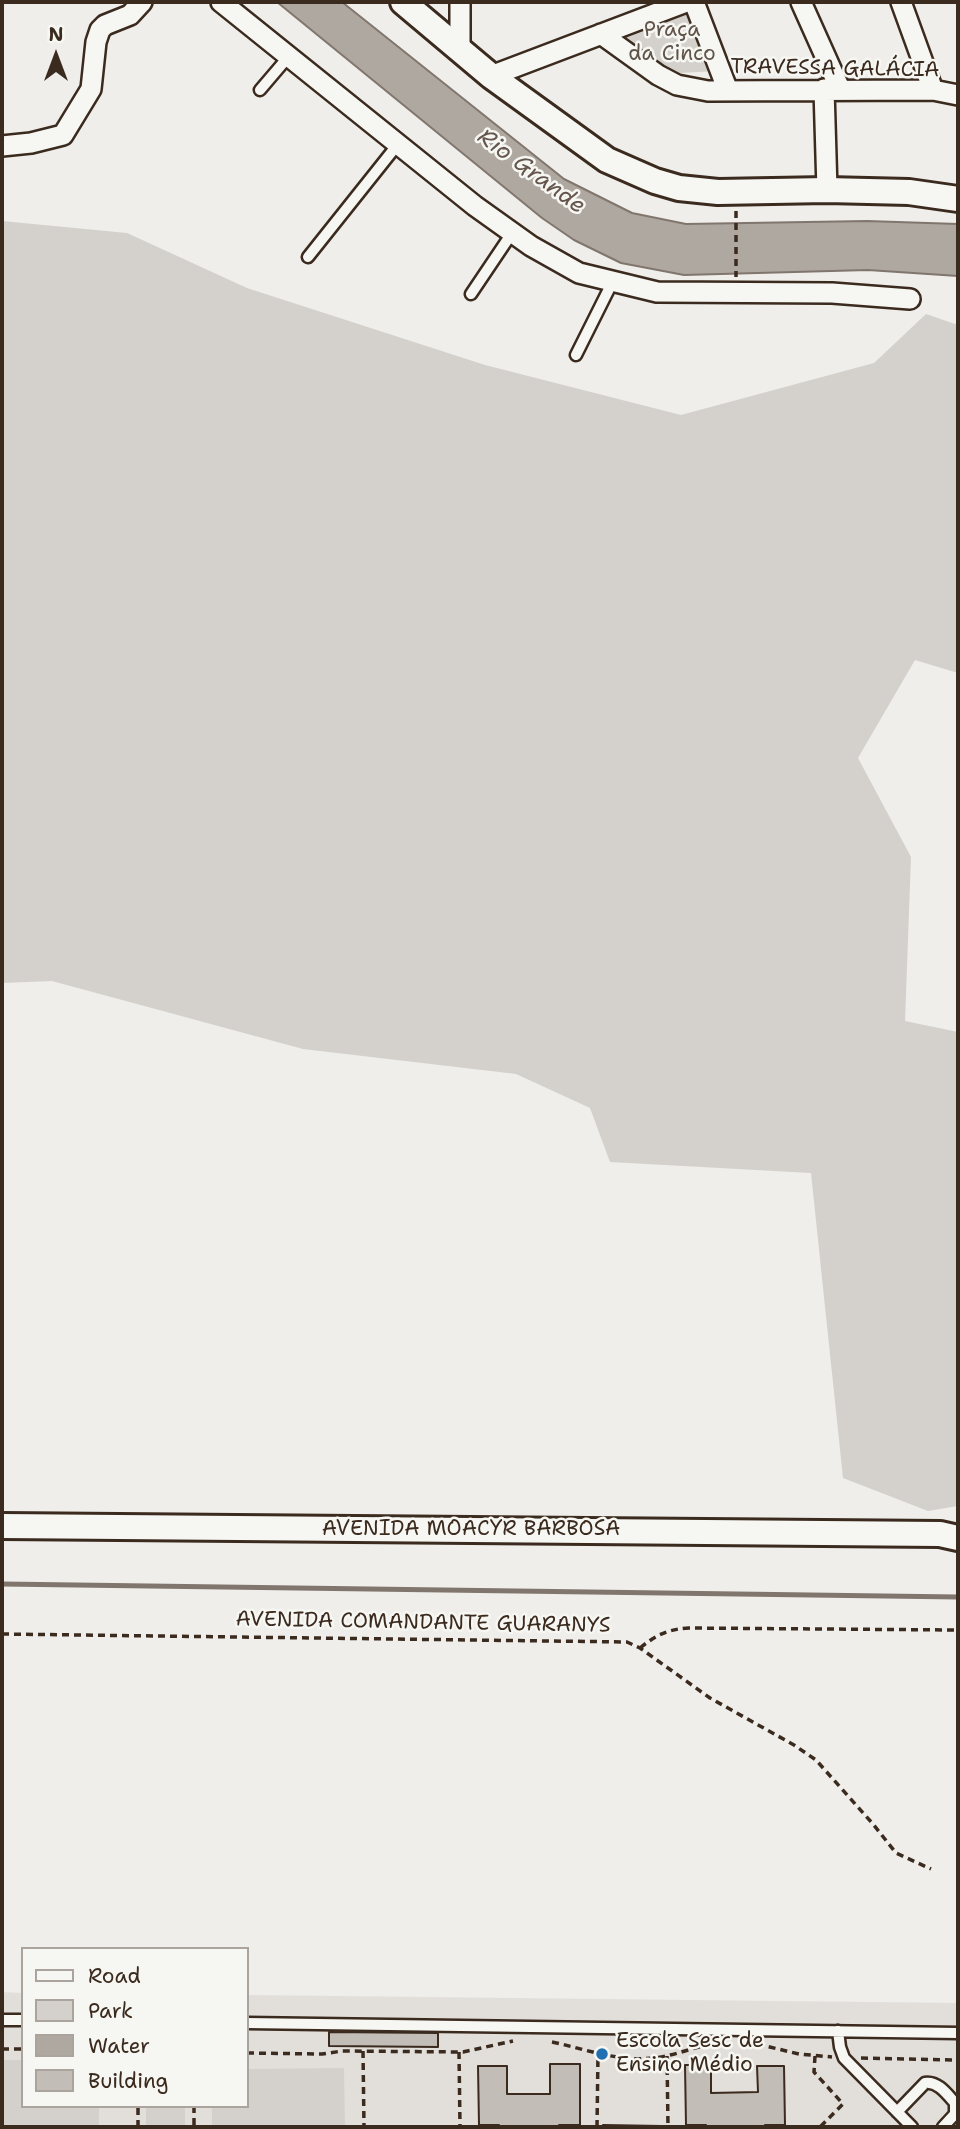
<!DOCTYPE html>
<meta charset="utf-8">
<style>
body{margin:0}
#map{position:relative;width:960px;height:2129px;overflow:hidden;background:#efeeea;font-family:"Shantell Sans",sans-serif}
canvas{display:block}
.frame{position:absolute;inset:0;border:4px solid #3b2a1e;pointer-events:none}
.legend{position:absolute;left:21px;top:1947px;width:228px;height:161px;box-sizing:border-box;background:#f6f6f2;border:2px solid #aba49d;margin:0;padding:9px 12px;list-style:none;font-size:21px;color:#3b2a1e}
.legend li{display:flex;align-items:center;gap:14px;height:35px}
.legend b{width:35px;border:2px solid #aba49d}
.north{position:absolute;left:21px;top:21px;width:70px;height:70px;-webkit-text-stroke:5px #f6f6f2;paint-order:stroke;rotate:0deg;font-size:19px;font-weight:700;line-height:28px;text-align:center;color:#3b2a1e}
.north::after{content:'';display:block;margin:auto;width:24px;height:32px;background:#3b2a1e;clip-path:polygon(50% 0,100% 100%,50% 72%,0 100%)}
</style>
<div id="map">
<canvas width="960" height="2129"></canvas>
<div class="frame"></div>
<ul class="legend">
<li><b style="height:9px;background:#f6f6f2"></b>Road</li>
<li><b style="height:19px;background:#d4d1cc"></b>Park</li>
<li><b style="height:19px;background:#afa8a1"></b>Water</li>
<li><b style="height:19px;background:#c2bdb7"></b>Building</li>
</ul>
<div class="north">N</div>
</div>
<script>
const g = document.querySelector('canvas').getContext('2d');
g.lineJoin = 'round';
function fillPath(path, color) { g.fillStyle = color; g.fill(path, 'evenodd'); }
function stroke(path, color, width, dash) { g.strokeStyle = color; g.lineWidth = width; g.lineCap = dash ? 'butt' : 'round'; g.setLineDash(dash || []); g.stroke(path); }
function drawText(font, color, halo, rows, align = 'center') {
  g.font = font + ' "Shantell Sans",sans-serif'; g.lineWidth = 5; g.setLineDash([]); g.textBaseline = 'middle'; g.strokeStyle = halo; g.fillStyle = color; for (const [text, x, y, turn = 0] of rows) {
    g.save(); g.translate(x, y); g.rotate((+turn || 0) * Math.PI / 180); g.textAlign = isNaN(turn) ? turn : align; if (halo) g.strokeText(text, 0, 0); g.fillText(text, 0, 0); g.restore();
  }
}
fillPath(new Path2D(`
 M2 1992 23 1993V2106H247V1995L958 2003V2127H2Z`), '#e2dfdb');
fillPath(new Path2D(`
 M688 4 717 71 660 74 615 33Z
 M2 221 127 233 247 288 485 365 681 415 874 363 926 314 958 325V673L915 660 858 758 911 857 905 1021 958 1032V1506L928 1511 843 1478 811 1173 610 1162 590 1108 516 1074 303 1049 52 981 2 983Z
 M2 2060H23V2106H99V2127H2Z
 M344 2068 345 2127H212V2106H247V2069Z
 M146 2106H185V2127H146Z`), '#d4d1cc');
const water = new Path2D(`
 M277 2H342L564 179 632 213 686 224 867 221 958 224V276L868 270 684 275 621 263 574 240 542 218Z`);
fillPath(water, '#afa8a1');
stroke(water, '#81766d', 2);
stroke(new Path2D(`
 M2 1584 958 1597`), '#81766d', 5);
const building = new Path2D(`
 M329 2032 438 2033V2047L329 2046Z
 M550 2064H580V2125H559V2127H499V2125H479L478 2066H507V2094H550Z
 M685 2065H711V2093L758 2092 757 2066H784L785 2125H765V2127H706V2125H686Z
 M603 2125 662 2126V2127H603Z
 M396 2126H456V2127H396Z`);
fillPath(building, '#c2bdb7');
stroke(building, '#3b2a1e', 2);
const service = new Path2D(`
 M260 90 289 56
 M308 257 398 144
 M471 294 512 233
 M576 355 612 283
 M2 2020H23
 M247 2023 958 2033
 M838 2031 840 2047 844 2058 912 2127
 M897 2112 925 2083C938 2081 947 2094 955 2103V2114L943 2127`);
const minor = new Path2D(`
 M221 2 475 206 531 246 579 273 657 292 832 293 910 299
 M694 2 728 91
 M801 2 840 89
 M901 2 933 90
 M601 34 658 75 677 85 708 91 933 90 958 95
 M460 48V2
 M491 76 686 2
 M824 89 827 190
 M2 146 31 143 63 135 91 89 96 42 100 30 105 25 130 15 142 2`);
const tertiary = new Path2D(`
 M403 2 491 76 607 160 655 181 679 188 718 192 827 190 909 192 958 199
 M2 1526 940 1534 958 1538`);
stroke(service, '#3b2a1e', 15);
stroke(minor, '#3b2a1e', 24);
stroke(tertiary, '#3b2a1e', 30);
stroke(new Path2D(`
 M736 211V277
 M2 1634 627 1642 640 1648 710 1698 794 1745 816 1760 873 1824 896 1853 931 1869
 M640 1648C656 1635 668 1629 689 1628L958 1630
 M552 2042C586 2049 617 2062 653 2058 673 2056 692 2048 711 2044
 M757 2044 799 2054 832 2057
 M2 2049H23
 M363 2051 364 2127
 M459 2052 460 2127
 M247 2053 322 2054 342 2051 463 2052 513 2041
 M667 2056 668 2127
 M815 2056 814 2072 843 2104 820 2127
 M861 2058 958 2060
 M194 2106V2127
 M138 2127V2106
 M597 2127 598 2054`), '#3b2a1e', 3.5, [7, 5]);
stroke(service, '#f6f6f2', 10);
stroke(minor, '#f6f6f2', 19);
stroke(tertiary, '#f6f6f2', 24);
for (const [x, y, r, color] of [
 [602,2054,7,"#1f6fb2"]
]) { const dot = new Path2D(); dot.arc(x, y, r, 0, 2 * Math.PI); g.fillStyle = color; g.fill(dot); stroke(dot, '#f6f6f2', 2.5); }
drawText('21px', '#61544a', '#f6f6f2', [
 ["Praça",672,31],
 ["da Cinco",672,55]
]);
drawText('21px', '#3b2a1e', '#f6f6f2', [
 ["TRAVESSA GALÁCIA",835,69,1],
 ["AVENIDA MOACYR BARBOSA",471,1530],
 ["AVENIDA COMANDANTE GUARANYS",423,1623,1]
]);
drawText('21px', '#3b2a1e', '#f6f6f2', [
 ["Escola Sesc de",616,2042],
 ["Ensino Médio",616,2066]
], 'left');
drawText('italic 23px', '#64564c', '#f6f6f2', [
 ["Rio Grande",531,172,36]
]);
</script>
